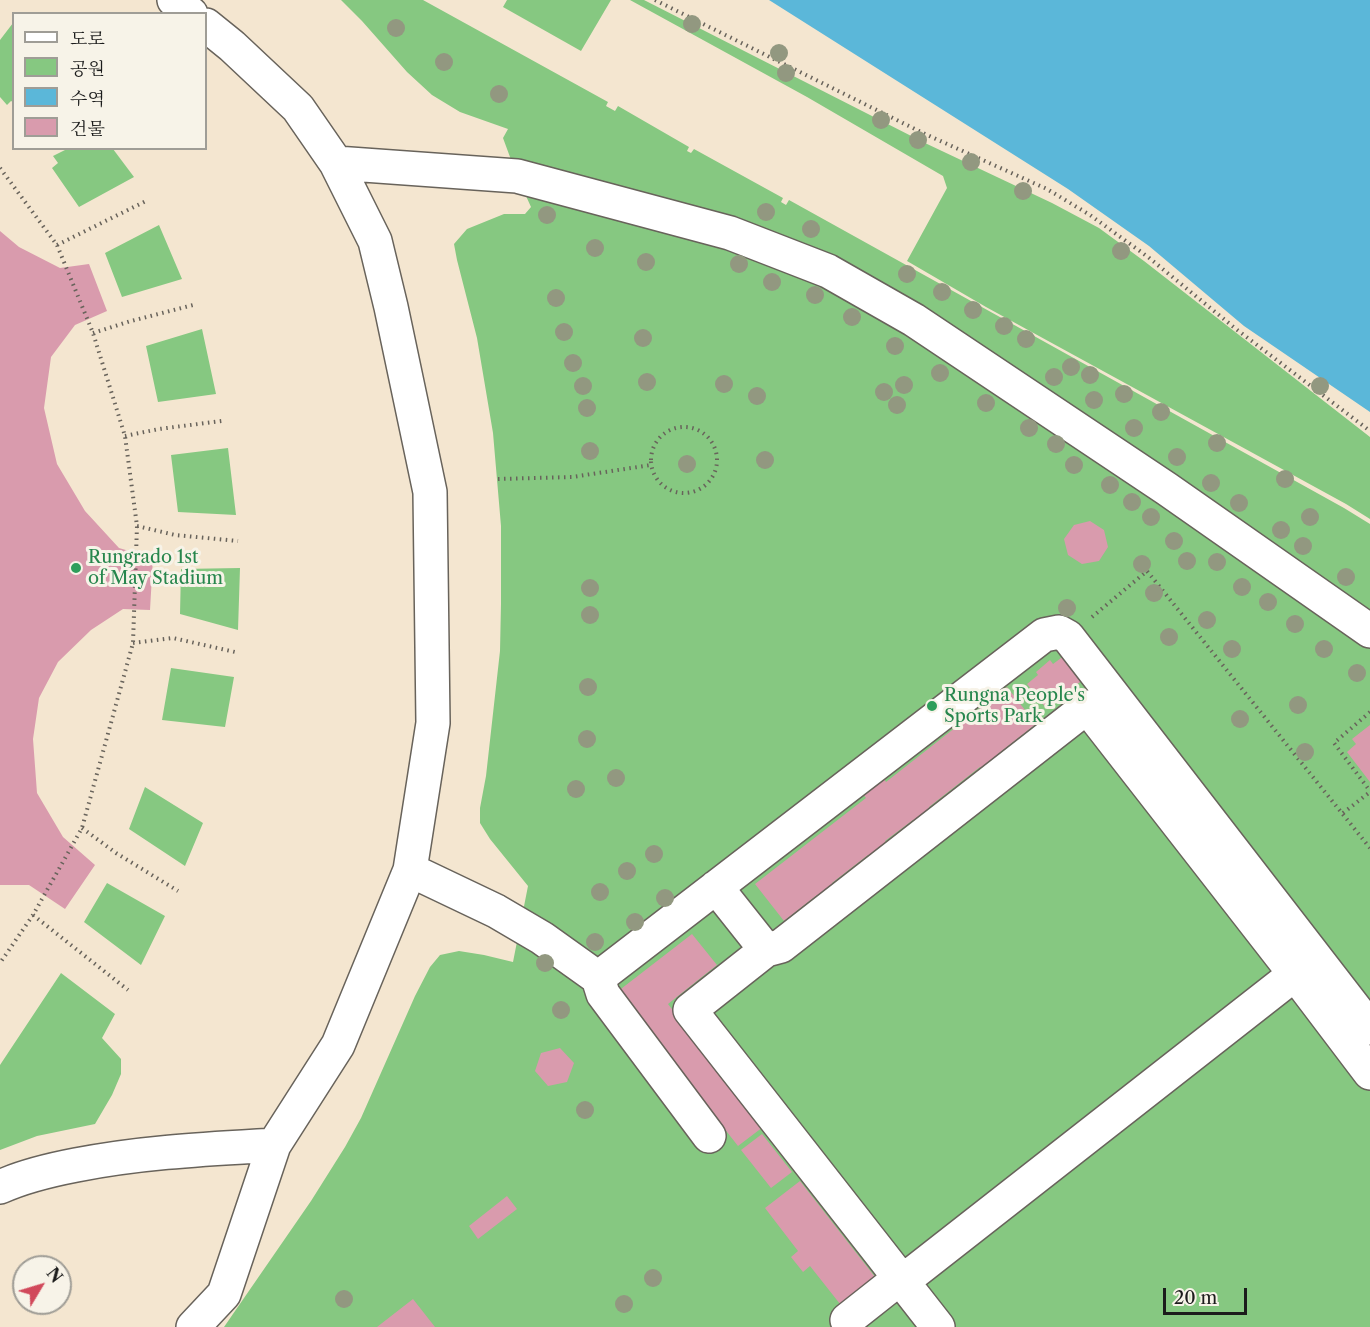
<!DOCTYPE html>
<meta charset="utf-8">
<style>
body{margin:0}
#map{position:relative;width:1370px;height:1327px;overflow:hidden;background:#f4e6d0;font-family:"Libre Caslon Text","Noto Serif KR",serif}
canvas{display:block}
.legend{position:absolute;left:12px;top:12px;width:195px;height:138px;box-sizing:border-box;background:#f7f3e8;border:2px solid #9f9d96;margin:0;padding:8px 10px;list-style:none;font-size:18px;color:#1c1c1c}
.legend li{display:flex;align-items:center;gap:12px;height:30px}
.legend b{width:30px;border:2px solid #9f9d96}
.north{position:absolute;left:12px;top:1255px;width:60px;height:60px;box-sizing:border-box;background:#f7f3e8;border:2px solid #9f9d96;border-radius:50%;rotate:52deg;font-size:16px;font-weight:700;line-height:24px;text-align:center;color:#1c1c1c}
.north::after{content:'';display:block;margin:auto;width:21px;height:27px;background:#d1495b;clip-path:polygon(50% 0,100% 100%,50% 72%,0 100%)}
.scale{position:absolute;left:1163px;top:1288px;width:84px;height:27px;box-sizing:border-box;border:3px solid #1c1c1c;border-top:0;padding-left:8px;font-size:18px;line-height:21px;white-space:nowrap;color:#1c1c1c;-webkit-text-stroke:4px #f7f3e8;paint-order:stroke}
</style>
<div id="map">
<canvas width="1370" height="1327"></canvas>
<ul class="legend">
<li><b style="height:8px;background:#fff"></b>도로</li>
<li><b style="height:16px;background:#86c881"></b>공원</li>
<li><b style="height:16px;background:#5bb7d9"></b>수역</li>
<li><b style="height:16px;background:#d99bad"></b>건물</li>
</ul>
<div class="north">N</div>
<div class="scale">20 m</div>
</div>
<script>
const g = document.querySelector('canvas').getContext('2d');
g.lineJoin = 'round';
function fillPath(path, color) { g.fillStyle = color; g.fill(path, 'evenodd'); }
function stroke(path, color, width, dash) { g.strokeStyle = color; g.lineWidth = width; g.lineCap = dash ? 'butt' : 'round'; g.setLineDash(dash || []); g.stroke(path); }
function drawText(font, color, halo, rows, align = 'center') {
  g.font = font + ' "Libre Caslon Text",serif'; g.lineWidth = 6; g.setLineDash([]); g.textBaseline = 'middle'; g.strokeStyle = halo; g.fillStyle = color; for (const [text, x, y, turn = 0] of rows) {
    g.save(); g.translate(x, y); g.rotate((+turn || 0) * Math.PI / 180); g.textAlign = isNaN(turn) ? turn : align; if (halo) g.strokeText(text, 0, 0); g.fillText(text, 0, 0); g.restore();
  }
}
fillPath(new Path2D(`
 M341 0H423L608 102 606 106 615 111 618 106 689 147 687 151 691 153 694 149 783 198 781 202 786 205 789 200 1344 508 1370 524V1327H224L311 1201 345 1147 361 1118 415 996 430 967 440 955 459 951 484 955 513 962 528 886 490 839 480 823V808L486 776 500 651 501 604V526L493 433 477 338 457 260 454 244 467 229 504 214H525L531 207 517 176 503 138 508 129 460 112 432 95 407 72 362 21Z
 M507 0H611L581 51 503 7Z
 M630 0H644L925 143 1052 203 1099 228 1144 261 1370 437V519L1346 504 986 307 907 261 947 188 943 176 807 97Z
 M13 23V102L11 101 7 105 0 97V40Z
 M69 148 113 149 134 177 79 207 52 168 58 163 53 156Z
 M159 225 182 279 122 297 105 253Z
 M202 329 216 394 158 402 146 346Z
 M228 448 236 515 178 512 171 455Z
 M240 568 238 630 180 614 181 569Z
 M171 668 234 677 225 727 162 720Z
 M145 787 203 823 185 866 129 829Z
 M107 883 165 916 141 965 84 922Z
 M61 973 115 1014 102 1038 121 1059V1074L112 1095 95 1124 37 1136 0 1150V1065Z`), '#86c881');
fillPath(new Path2D(`
 M769 0H1370V412L1244 326 1149 246 1068 189Z`), '#5bb7d9');
fillPath(new Path2D(`
 M0 231 19 247 60 268 89 264 107 311 75 325 51 357 44 408 57 464 85 511 119 548 153 558 150 610 123 609 91 630 58 662 39 698 33 739 37 793 63 837 95 865 65 909 29 885H0Z
 M1090 521 1104 530 1108 547 1099 561 1082 564 1068 555 1064 539 1074 525Z
 M1065 655 1084 679 1046 708 1027 684 1038 675 1036 672 1050 660 1053 664Z
 M1007 687 1036 724 998 754 1003 761 986 774 980 767 929 807 935 815 918 827 913 820 885 841 891 849 874 862 868 855 832 883 837 891 822 902 817 895 784 921 755 884 866 798 861 792 881 775 886 782Z
 M1370 725V782L1347 752 1356 744 1352 739Z
 M692 934 717 965 668 1004 763 1127 738 1146 617 992Z
 M560 1048 574 1063 567 1082 548 1086 535 1071 541 1053Z
 M762 1134 792 1172 771 1188 741 1150Z
 M800 1181 879 1282 844 1309 810 1266 803 1272 791 1257 798 1251 765 1208Z
 M507 1196 517 1209 478 1239 469 1226Z
 M413 1299 435 1327H377Z`), '#d99bad');
const minor = new Path2D(`
 M174 0 191 14
 M336 163 517 176 730 233 828 271 914 320 1167 489 1370 631
 M410 870 496 911 542 938 598 978 603 994 709 1136
 M716 887 766 950
 M598 978 1044 635 1059 632 1068 637 1370 1028
 M0 1187C24 1176 50 1170 76 1165 142 1152 207 1149 274 1145
 M847 1320 890 1286 903 1281 1295 974
 M193 1327 224 1294 274 1145 338 1045 410 870 433 723 430 492 391 307 375 241 336 163 298 108 232 46 206 25
 M938 1327 690 1010 766 950 781 946 1087 707 1295 974 1370 1073`);
stroke(minor, '#68635b', 36);
stroke(new Path2D(`
 M655 0 925 134 1047 189 1090 215 1148 257 1236 329 1370 431
 M0 168 57 245 93 333 125 436 137 526 133 643 82 828 33 915 0 963
 M57 245 146 201
 M93 333 131 321 193 305
 M651 460a33 33 0 1 1 66 0a33 33 0 1 1-66 0Z
 M125 436 159 429 222 421
 M498 479 572 477 651 465
 M137 526 175 535 238 541
 M1092 617 1147 571 1370 848
 M133 643 173 638 235 652
 M1370 712 1334 743 1370 791
 M1343 813 1370 792
 M82 828 116 853 178 891
 M33 915 128 990`), '#68635b', 4, [1.5, 4.5]);
stroke(minor, '#fff', 33);
g.fillStyle = '#929880';
for (const [x, y] of [
 [692,24],
 [396,28],
 [779,53],
 [444,62],
 [786,73],
 [499,94],
 [881,120],
 [918,140],
 [971,162],
 [1023,191],
 [766,212],
 [547,215],
 [811,229],
 [595,248],
 [1121,251],
 [646,262],
 [739,264],
 [907,274],
 [772,282],
 [942,292],
 [815,295],
 [556,298],
 [973,310],
 [852,317],
 [1004,326],
 [564,332],
 [643,338],
 [1026,339],
 [895,346],
 [573,363],
 [1071,367],
 [940,373],
 [1090,375],
 [1054,377],
 [647,382],
 [724,384],
 [904,385],
 [583,386],
 [1320,386],
 [884,392],
 [1124,394],
 [757,396],
 [1094,400],
 [986,403],
 [897,405],
 [587,408],
 [1161,412],
 [1029,428],
 [1134,428],
 [1217,443],
 [1056,444],
 [590,451],
 [1177,457],
 [765,460],
 [687,464],
 [1074,465],
 [1285,479],
 [1211,483],
 [1110,485],
 [1132,502],
 [1239,503],
 [1151,517],
 [1310,517],
 [1281,530],
 [1174,541],
 [1303,546],
 [1187,561],
 [1217,562],
 [1142,564],
 [1346,577],
 [1242,587],
 [590,588],
 [1154,593],
 [1268,602],
 [1067,608],
 [590,615],
 [1207,620],
 [1295,624],
 [1169,637],
 [1232,649],
 [1324,649],
 [1357,673],
 [588,687],
 [1298,705],
 [1240,719],
 [587,739],
 [1305,752],
 [616,778],
 [576,789],
 [654,854],
 [627,871],
 [600,892],
 [665,898],
 [635,922],
 [595,942],
 [545,963],
 [561,1010],
 [585,1110],
 [653,1278],
 [344,1299],
 [624,1304]
]) { g.beginPath(); g.arc(x, y, 9, 0, 2 * Math.PI); g.fill(); }
for (const [x, y, r, color] of [
 [76,568,6,"#2e9e5b"],
 [932,706,6,"#2e9e5b"]
]) { const dot = new Path2D(); dot.arc(x, y, r, 0, 2 * Math.PI); g.fillStyle = color; g.fill(dot); stroke(dot, '#f7f3e8', 2); }
drawText('18px', '#27864d', '#f7f3e8', [
 ["Rungrado 1st",88,558],
 ["of May Stadium",88,579],
 ["Rungna People's",944,696],
 ["Sports Park",944,717]
], 'left');
</script>
